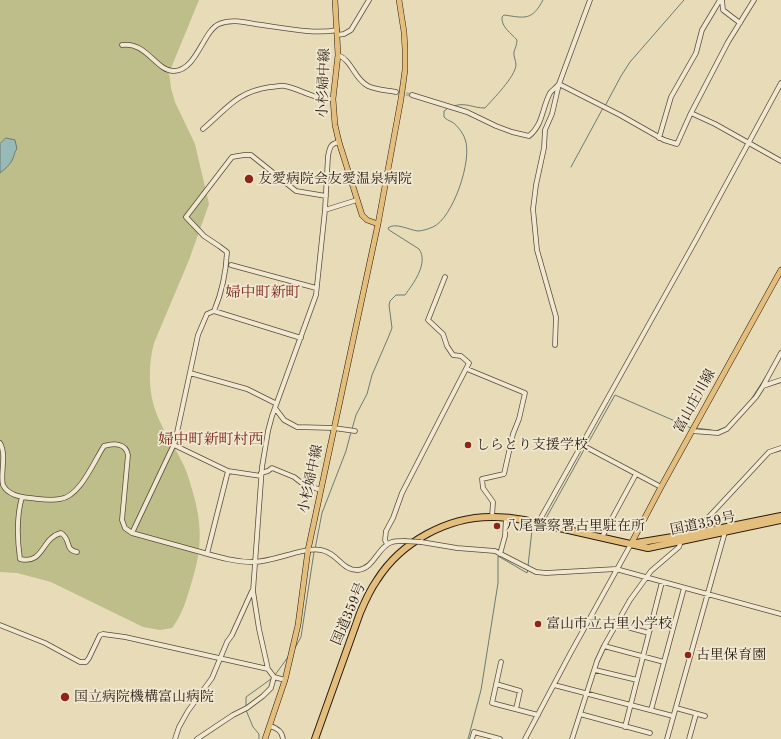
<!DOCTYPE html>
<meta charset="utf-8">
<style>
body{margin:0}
canvas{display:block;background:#e8dcb8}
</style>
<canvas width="781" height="739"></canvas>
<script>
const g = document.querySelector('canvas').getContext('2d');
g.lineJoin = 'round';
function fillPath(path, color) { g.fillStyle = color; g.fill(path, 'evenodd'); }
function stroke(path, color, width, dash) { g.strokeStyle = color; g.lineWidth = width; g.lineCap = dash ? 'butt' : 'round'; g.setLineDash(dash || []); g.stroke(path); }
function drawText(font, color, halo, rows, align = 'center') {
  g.font = font + ' "Old Standard TT","Noto Serif JP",serif'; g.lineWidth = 3.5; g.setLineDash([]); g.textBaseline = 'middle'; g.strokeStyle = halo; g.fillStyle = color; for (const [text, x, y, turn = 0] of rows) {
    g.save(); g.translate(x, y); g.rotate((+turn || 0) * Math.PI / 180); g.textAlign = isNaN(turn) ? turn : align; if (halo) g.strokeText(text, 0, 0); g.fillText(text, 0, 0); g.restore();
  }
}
fillPath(new Path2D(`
 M0 0H199L169 73 171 88 175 102 195 144 209 204 189 260 154 343C148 365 148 393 157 415 164 433 176 448 184 466 187 472 189 479 191 486 202 521 203 546 192 581 187 597 183 614 172 628L160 630 143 627 51 582 17 573 0 572Z`), '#bdbe8a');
const water = new Path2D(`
 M6 138 15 140 17 149C14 152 15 154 13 158 11 164 5 169 0 173V144Z`);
fillPath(water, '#98bab6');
stroke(water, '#6c7a74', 1);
stroke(new Path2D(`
 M453 106C467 102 472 108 485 108 493 99 515 77 516 65 516 60 513 56 514 52 515 48 517 45 517 40 511 33 501 27 502 17L504 15C525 18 532 21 543 0
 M605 106 621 76 630 62 684 0
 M571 167 603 108
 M696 428 711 430
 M352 429 356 415 367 394 372 375 388 338 392 328 389 305 390 301 396 295H405C413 284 429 263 419 249L389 230 388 228C395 222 409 230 418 231 422 231 428 229 433 227 453 218 473 159 465 139 463 133 457 125 452 122 448 120 447 120 444 117V111L448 108
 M716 431 726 427 750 401 768 373
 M587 445 615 395 691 428
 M544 522 585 448
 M315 549 322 513 346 451 351 432
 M528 566 532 530H538L541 526
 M295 648 301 637 314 552
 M275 675 288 657
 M246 707V697L271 679
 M246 710 253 727 259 734V739
 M468 739 481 690 498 583V556L527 573 528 569`), '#6c7a74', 1);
stroke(new Path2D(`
 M400 93 412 95`), '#c2b597', 4, [4, 2]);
const minor = new Path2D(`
 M722 0 723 10 740 23
 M337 35 344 34 351 30 369 0
 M122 45C146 41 157 72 174 71 197 70 203 31 219 24 230 19 244 22 255 24 279 27 314 35 337 30
 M338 55C352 60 354 79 368 86 376 90 387 90 396 92
 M559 84 620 115 664 140 677 144 690 115 728 42 754 0
 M412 95 467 112 496 126 512 132 529 136C543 125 542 108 550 93 552 90 556 88 559 84
 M691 113 715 124 781 161
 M203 129C227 109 236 92 270 87 274 87 281 85 285 86 303 90 313 99 333 99
 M659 138 671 97 696 53 702 30 720 0
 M325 210 357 200
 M231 265 316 288
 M214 311C222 292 226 273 227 252L219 246 204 236 186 217 232 157 244 155H251L296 191 326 196
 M555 345 556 317 537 250 533 209 536 185 544 148 545 130 552 114 559 84 590 0
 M467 369 525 393 519 419 513 434 504 474 482 479 483 488 493 502 492 517
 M190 373 247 389 275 403
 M763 386 781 353
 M275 408 284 420 297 427 334 428 355 431
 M692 431 718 433 727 429 756 397 763 386 781 380
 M0 443C7 455 0 474 3 485 8 495 20 497 30 498 40 499 50 501 60 499 80 497 94 461 104 446 114 443 126 443 128 455L122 520 125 528 132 533C154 539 175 545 197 551 215 556 233 562 253 562 274 562 302 547 321 550 338 553 342 571 358 570 375 568 377 547 392 542 396 541 400 541 404 541
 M174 445 228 471 207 554
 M582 445 661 487
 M228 471 261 476
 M261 473 268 471 272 468 294 477 303 484 321 490
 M22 497C16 518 17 538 20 559 44 565 41 538 61 533 72 540 64 550 77 552
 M538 523 697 238 781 83
 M132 533 175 442 198 335 207 314 214 311 301 338
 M697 533 704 522 769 452 781 448
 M602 537 636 474
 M421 542 457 548 495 551 536 572 546 573 616 569 781 614
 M387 544 385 540 386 531 393 518 402 493 469 363 461 356 453 355 447 346 443 334 428 320 445 277
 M500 554 505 536 506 517
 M616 624 649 633
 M0 625 45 643 80 662H86L89 658 100 635 103 634 125 637 268 669
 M604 646 664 662
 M501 662 492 703 538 715
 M595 670 637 680
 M285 680 274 677 268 669 259 629 253 591 262 467 268 431 272 416 316 295 325 210 328 156C330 147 330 144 339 142
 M496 684 520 691 516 709
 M554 685 673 716
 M676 708 705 716
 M651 710 684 588
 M580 714 650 733
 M270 726C277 728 282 731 283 739
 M625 727 662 582
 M175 739 179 727 188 711 212 678 227 642 232 635 252 591
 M197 739 233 715 247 708 263 696 271 688 274 677
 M472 739 474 732 500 739
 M525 739 570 654 631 544
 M572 739 597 661 604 646 630 600 646 578 651 571 679 547 681 541
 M667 739 725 532
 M689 739 696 714`);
const major = new Path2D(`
 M335 0 338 55 333 99 335 125 339 142 362 215 367 220 378 224
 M631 544 661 487 781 270
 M265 739 285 680 298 625 308 550 378 224 401 99 405 70V49L404 32 399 0`);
const highway = new Path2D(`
 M636 543 697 533 781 516
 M315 739 360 613C365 601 370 590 377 580 401 542 448 516 494 517 504 517 514 518 524 520L648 548 781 520`);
stroke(minor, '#5a4b3b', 5.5);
stroke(major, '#2b1b11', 6);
stroke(highway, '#2b1b11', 8);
stroke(minor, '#f0e8d1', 4);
stroke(major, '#e4be7c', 5);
stroke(highway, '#e4be7c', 6);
const minorBridge = new Path2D(`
 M404 541 421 542`);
stroke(minorBridge, '#5a4b3b', 5.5, []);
stroke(minorBridge, '#f0e8d1', 4);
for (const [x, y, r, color] of [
 [249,179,5,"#8f2418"],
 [468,445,4,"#8f2418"],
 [497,526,4,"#8f2418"],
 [538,624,4,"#8f2418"],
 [688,655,4,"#8f2418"],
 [65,697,5,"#8f2418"]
]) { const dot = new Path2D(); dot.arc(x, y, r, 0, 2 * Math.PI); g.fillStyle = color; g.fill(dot); stroke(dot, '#f0e8d1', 1.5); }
drawText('14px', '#2b1b11', '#f0e8d1', [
 ["小杉婦中線",324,83,-88],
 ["富山庄川線",695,401,-61],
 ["小杉婦中線",311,479,-78],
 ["国道359号",703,524,-12],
 ["国道359号",349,614,-67]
]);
drawText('14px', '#2b1b11', '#f0e8d1', [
 ["友愛病院会友愛温泉病院",258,179],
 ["しらとり支援学校",476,445],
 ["八尾警察署古里駐在所",505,526],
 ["富山市立古里小学校",546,624],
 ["古里保育園",696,655],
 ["国立病院機構富山病院",74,697]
], 'left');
drawText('15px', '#7a1f14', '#f0e8d1', [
 ["婦中町新町",263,293],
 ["婦中町新町村西",211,440]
]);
</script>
